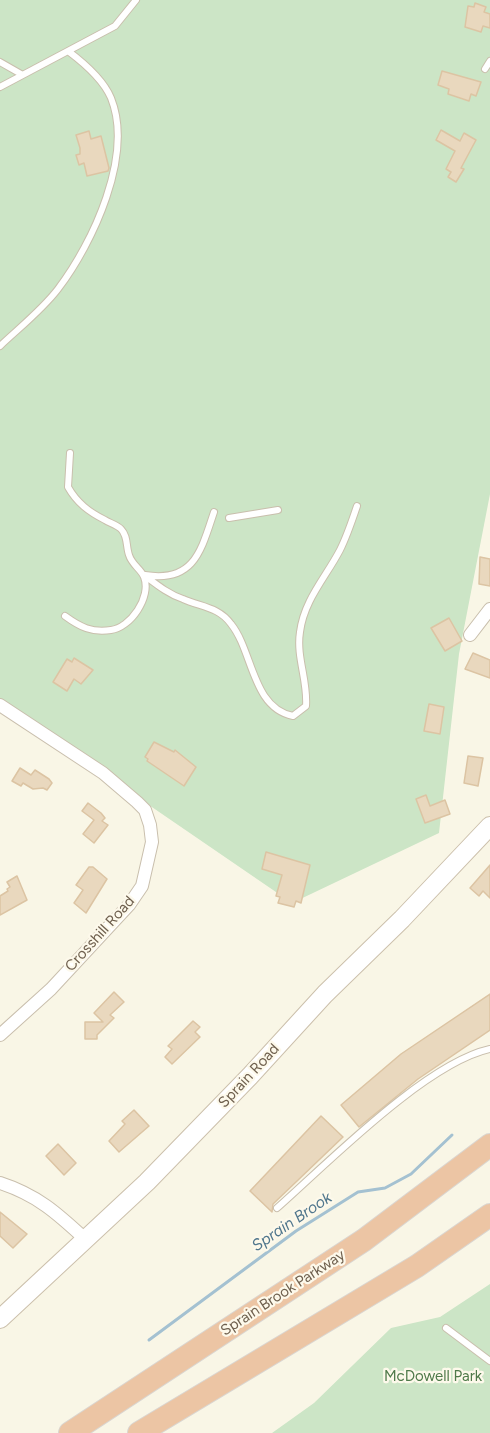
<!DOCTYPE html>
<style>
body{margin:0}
canvas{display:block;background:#f9f6e6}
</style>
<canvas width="490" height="1433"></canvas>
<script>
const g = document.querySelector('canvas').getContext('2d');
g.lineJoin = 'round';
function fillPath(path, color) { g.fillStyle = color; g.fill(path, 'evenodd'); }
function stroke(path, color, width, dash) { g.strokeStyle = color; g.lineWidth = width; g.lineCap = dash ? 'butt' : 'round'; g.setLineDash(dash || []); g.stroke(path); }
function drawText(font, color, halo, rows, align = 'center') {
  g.font = font + ' Figtree,sans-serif'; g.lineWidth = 4.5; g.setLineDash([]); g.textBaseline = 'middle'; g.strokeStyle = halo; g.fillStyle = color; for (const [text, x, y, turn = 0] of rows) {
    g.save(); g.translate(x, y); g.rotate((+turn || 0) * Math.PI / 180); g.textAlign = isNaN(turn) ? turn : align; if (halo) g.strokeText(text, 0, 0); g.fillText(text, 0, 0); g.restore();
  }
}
fillPath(new Path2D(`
 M0 0H490V494L459 654 439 833 292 903 0 703Z
 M490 1284V1433H272L314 1403 391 1328 440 1317Z`), '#cce5c6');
stroke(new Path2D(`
 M149 1340 296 1231 358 1192 385 1188 411 1174 452 1135`), '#a4c1d1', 3);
const building = new Path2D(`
 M475 3 486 7 484 12 490 14V28L483 26 481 32 465 27 468 6 474 7Z
 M442 71 481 82 476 96 471 94 469 101 448 94 449 89 438 85Z
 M441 130 460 141 464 133 476 140 461 168 464 169 456 182 448 177 451 172 446 169 455 151 436 140Z
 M89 131 91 139 101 136 109 168 108 171 87 176 84 163 79 165 76 155 80 154V148L76 135Z
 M480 557 490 559V586L479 584Z
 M449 618 462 641 445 651 431 628Z
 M473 653 490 660V678L465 669Z
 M74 658 93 670 81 684 74 679 67 691 53 682 67 659 72 662Z
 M429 704 444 707 440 734 424 731Z
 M154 742 174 752 175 750 196 767 184 786 147 761 148 759 145 757Z
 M468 756 483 758 478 786 464 783Z
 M20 768 31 775 35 770 49 779 52 783 47 790 43 788 33 789 23 783 21 786 12 781Z
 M426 795 430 806 445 800 450 814 425 823 416 799Z
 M88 803 101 813 105 818 102 821 108 825 94 843 83 834 94 820 82 811Z
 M266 852 310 865 301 903 296 901 294 907 278 903 280 897 276 896 282 875 262 869Z
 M490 865V898L483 891 479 896 470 888Z
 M89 867H93L107 879 86 913 74 903 83 890 76 885Z
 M17 876 27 900 0 915V896L8 891 7 889 10 887 7 882Z
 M114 992 124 1002 110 1015 114 1018 97 1035V1039H85V1022H103L94 1013Z
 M490 994V1030L418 1079 359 1127 341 1105 401 1054Z
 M193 1021 200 1027 195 1032 200 1037 172 1064 165 1057 172 1049 168 1046Z
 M134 1110 149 1126 119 1152 109 1141 125 1124 122 1121Z
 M321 1116 343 1137 273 1204 272 1212 250 1191Z
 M58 1144 76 1163 64 1175 46 1156Z
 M0 1212 27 1234 13 1248 0 1236Z`);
fillPath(building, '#e9d8be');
stroke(building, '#dcc4a3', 1.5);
const lane = new Path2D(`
 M0 62 21 74
 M485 69 490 61
 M0 87 115 26 136 0
 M0 346C19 328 42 310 58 289 93 243 134 155 111 98 103 79 84 63 68 51
 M229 518 278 510
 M144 575C156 584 168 594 183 599 201 607 219 607 231 624 253 651 252 708 293 716L306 706C308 681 296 657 300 632 304 600 326 577 340 550 347 536 352 521 357 506
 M145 575C194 583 201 551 214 512
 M65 616C80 627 92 633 111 630 130 628 152 597 144 577 141 569 132 565 129 555 126 547 128 536 121 529 117 525 110 523 105 520 89 512 77 503 68 487L70 453
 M277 1208C328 1163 426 1063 490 1049
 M446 1328 490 1361`);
const street = new Path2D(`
 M470 635 490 609
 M0 705 103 773 137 802 145 810 150 825 152 842 142 886 129 905 51 989 0 1035
 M0 1183C37 1195 57 1213 85 1239`);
const secondary = new Path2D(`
 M0 1319 147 1182 250 1076 325 994 402 919 490 826`);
const highway = new Path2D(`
 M70 1433 364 1240 490 1145
 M139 1433 417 1266 490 1215`);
stroke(lane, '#c9bfad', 8);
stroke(street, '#c9bfad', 14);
stroke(secondary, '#ccc0ac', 20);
stroke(highway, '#dad6d1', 24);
stroke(lane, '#fff', 6);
stroke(street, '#fff', 12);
stroke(secondary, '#fff', 18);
stroke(highway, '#ecc5a4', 22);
drawText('15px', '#6f604e', '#fdf9eb', [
 ["Crosshill Road",100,934,-48],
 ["Sprain Road",249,1076,-47],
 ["Sprain Brook Parkway",283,1293,-33]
]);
drawText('15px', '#4f7a4a', '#fdf9eb', [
 ["McDowell Park",433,1377]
]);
drawText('italic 16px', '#51778d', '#fdf9eb', [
 ["Sprain Brook",292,1222,-34]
]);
</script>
